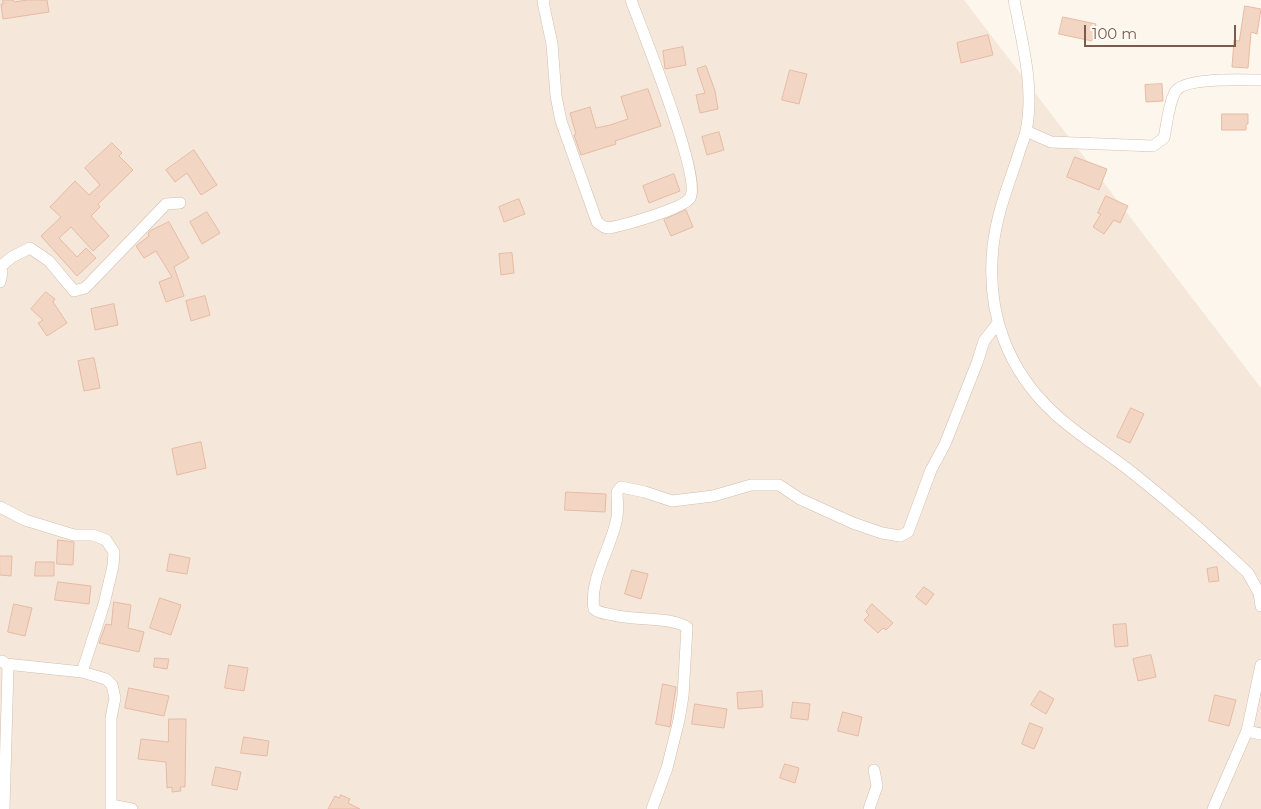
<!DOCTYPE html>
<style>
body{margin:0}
#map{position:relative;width:1261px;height:809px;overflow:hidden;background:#fdf6ec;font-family:Montserrat,sans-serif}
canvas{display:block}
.scale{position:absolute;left:1084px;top:25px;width:152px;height:22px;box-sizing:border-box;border:2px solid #7a5c4d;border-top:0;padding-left:6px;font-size:15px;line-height:18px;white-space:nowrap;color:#7a5c4d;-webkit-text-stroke:4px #fffaf3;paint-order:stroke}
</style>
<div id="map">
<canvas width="1261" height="809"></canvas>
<div class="scale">100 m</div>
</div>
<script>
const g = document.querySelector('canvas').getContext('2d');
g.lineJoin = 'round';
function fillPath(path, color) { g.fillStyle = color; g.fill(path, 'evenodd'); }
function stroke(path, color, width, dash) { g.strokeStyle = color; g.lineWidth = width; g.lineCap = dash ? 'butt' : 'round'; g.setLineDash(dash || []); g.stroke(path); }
fillPath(new Path2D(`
 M0 0H964L1261 388V809H0Z`), '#f5e8da');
const building = new Path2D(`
 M3 0H13L14 2 28 0H47L49 12 3 19 1 4H3Z
 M1245 6 1261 9 1257 34 1251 32 1248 68 1232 67 1234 40 1239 41Z
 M1063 17 1096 24 1092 41 1059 34Z
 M988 35 993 55 961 63 957 43Z
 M683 47 686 65 665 69 663 51Z
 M706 66 715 91 718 109 700 113 696 95 705 93 697 69Z
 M790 70 807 74 799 104 782 100Z
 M1162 84 1163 101 1146 102 1145 85Z
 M648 89 661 126 615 141 616 144 581 155 574 135 576 134 570 113 590 107 596 128 610 125 628 119 621 97Z
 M1222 114H1248V124H1246V130H1222Z
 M719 132 724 150 707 155 702 137Z
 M112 143 122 153 119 156 133 170 98 204 100 207 91 216 109 236 93 251 71 227 59 238 77 257 86 248 96 258 77 276 41 236 61 217 50 207 75 181 89 195 100 185 85 168Z
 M194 150 217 185 201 195 187 173 175 182 166 170Z
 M1075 157 1107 169 1099 190 1067 177Z
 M674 174 680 191 649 203 643 186Z
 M1106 196 1128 206 1120 223 1114 220 1104 234 1093 227 1101 214 1098 213Z
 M519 199 525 214 504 222 499 207Z
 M686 210 693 227 671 236 664 220Z
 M207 212 220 233 202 244 190 222Z
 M169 222 189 258 174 267 184 296 166 302 159 282 172 277 156 251 144 258 136 246 149 236 148 234 150 231Z
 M512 253 514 273 501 275 499 254Z
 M46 292 55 299 53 302 67 323 47 336 38 323 43 320 31 309Z
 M205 296 210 315 191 321 186 301Z
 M114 304 118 325 95 330 91 309Z
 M94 358 100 388 84 391 78 361Z
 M1131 408 1144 414 1130 443 1117 437Z
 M201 442 206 468 177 475 172 449Z
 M566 492 606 494 605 512 565 510Z
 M58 540 74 542 73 565 57 564Z
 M170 554 190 558 187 574 167 571Z
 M0 556H12L11 576 0 575Z
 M36 562H54V576H35Z
 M1217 567 1219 581 1209 582 1207 569Z
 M632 570 648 574 641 599 625 594Z
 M58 582 91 586 89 604 55 600Z
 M924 587 934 594 926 605 916 597Z
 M160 598 181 605 171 635 150 628Z
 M114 602 131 605 128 628 144 632 139 652 99 643 106 624 111 625Z
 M14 604 32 608 25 636 8 632Z
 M872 604 893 623 886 630 883 628 878 633 864 620 869 615 866 612Z
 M1126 624 1128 646 1115 647 1113 625Z
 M1151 655 1156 677 1138 681 1133 659Z
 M155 658 169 659 167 669 154 667Z
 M229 665 248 668 244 691 225 688Z
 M663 684 676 687 670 727 656 724Z
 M129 688 169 696 164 716 125 708Z
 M762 691 763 707 738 709 737 693Z
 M1040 691 1054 699 1046 714 1031 705Z
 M1215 695 1236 700 1229 726 1209 721Z
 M793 702 810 704 808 720 791 718Z
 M695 704 727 709 724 728 692 724Z
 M843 712 862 717 858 736 838 731Z
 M169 719H186L185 787H180L181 791 172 792V787L167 788 166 762 138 759 141 739 168 742Z
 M1030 723 1043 728 1034 749 1022 744Z
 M244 737 269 741 267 756 241 753Z
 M785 764 799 768 795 783 780 778Z
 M216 767 241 772 237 790 212 785Z
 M341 795 350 799 348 803 360 809H328L335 796 339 798Z`);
fillPath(building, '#f3d5c3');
stroke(building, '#e6bba3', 1);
const street = new Path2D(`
 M544 0 543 2 552 44 556 96 561 121 597 222 604 227 609 228C624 225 683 209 690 198 703 179 641 28 631 0
 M1014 0C1022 42 1035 88 1026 131 1024 140 1020 148 1018 156 1008 186 996 216 993 247 986 312 1007 370 1055 414 1079 436 1108 453 1134 474 1173 505 1211 538 1248 573L1259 593 1261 606
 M1026 131 1051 142 1153 146 1164 138C1167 124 1168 106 1175 92 1183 77 1244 80 1261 80
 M0 267 12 257 30 248 49 261 74 291 85 288 166 204 180 203
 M0 269 2 272 0 282
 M0 507 25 520 74 535H93L106 540 114 552 113 566 104 604 82 672
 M2 661 6 664 8 668 4 809
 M6 664 82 672 106 679 112 685 115 698 111 718V809
 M1247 731 1261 734
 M111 805 132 809
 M652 809 667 768 679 720 683 696 687 627C667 616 636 621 613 615 605 613 601 614 594 609 589 580 610 550 616 522 619 512 617 502 617 492L621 487 645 492 672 501 713 496 751 485H779L800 499 853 523 882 533 900 536 908 532 931 470 945 444 977 363 984 341 998 323
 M869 809 877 786 874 770
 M1213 809 1247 731 1261 665`);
stroke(street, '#d1beb0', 12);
stroke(street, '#fff', 11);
</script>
